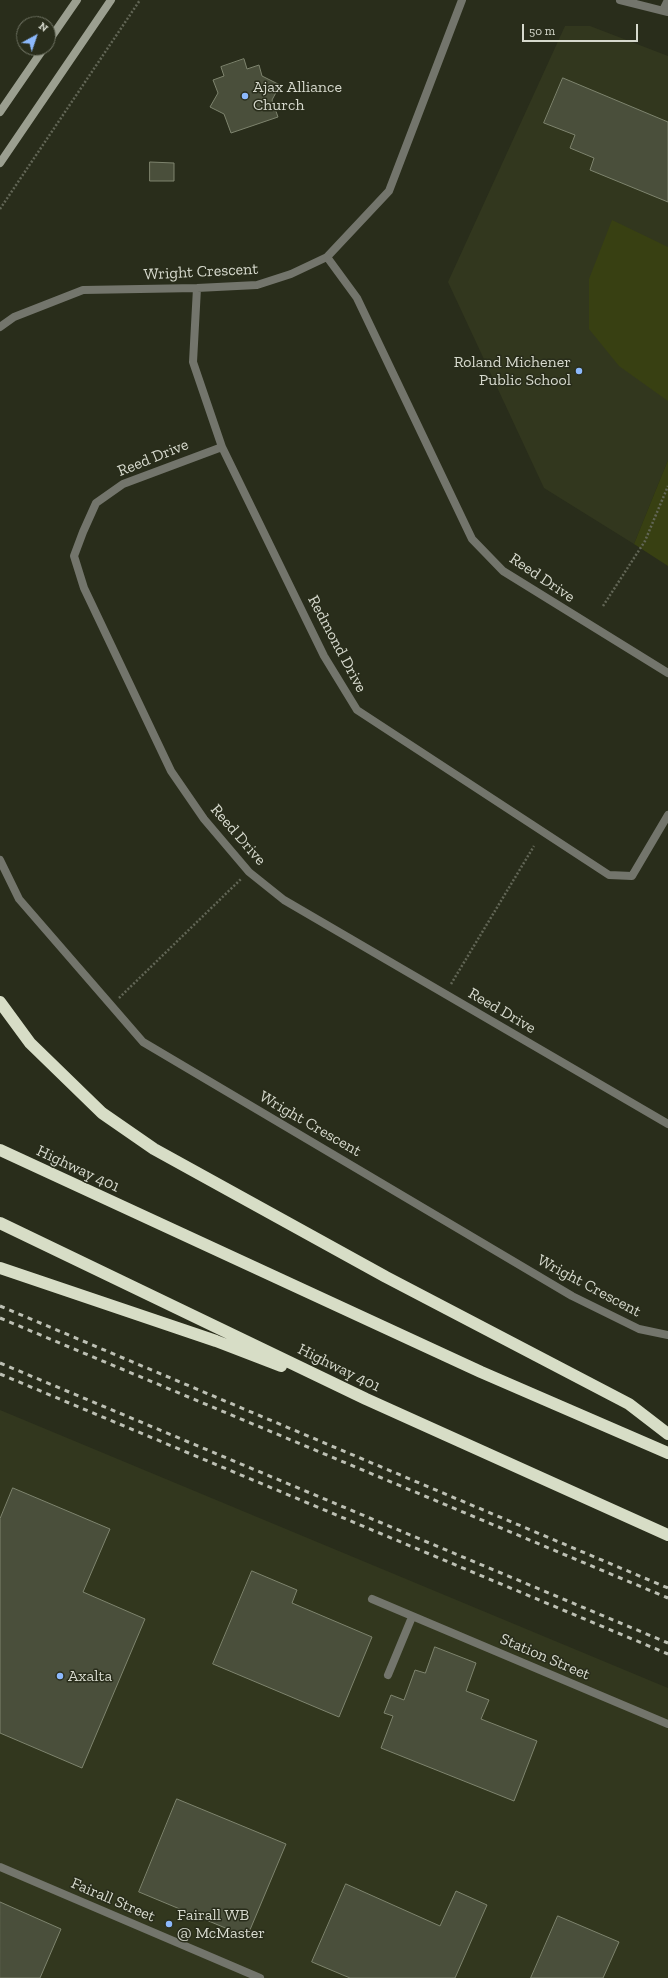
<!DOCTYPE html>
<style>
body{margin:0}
#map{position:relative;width:668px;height:1978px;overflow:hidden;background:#292d1b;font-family:"Zilla Slab",serif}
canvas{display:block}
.north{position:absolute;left:16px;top:16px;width:40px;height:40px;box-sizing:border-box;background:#292d1b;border:1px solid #6e7262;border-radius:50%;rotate:40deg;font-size:11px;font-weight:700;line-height:16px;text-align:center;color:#d6d9cd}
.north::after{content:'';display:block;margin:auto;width:14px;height:18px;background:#8cb9fc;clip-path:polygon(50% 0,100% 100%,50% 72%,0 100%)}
.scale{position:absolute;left:522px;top:24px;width:116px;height:18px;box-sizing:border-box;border:2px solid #d6d9cd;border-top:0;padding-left:5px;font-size:12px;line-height:14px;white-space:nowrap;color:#d6d9cd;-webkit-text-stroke:3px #292d1b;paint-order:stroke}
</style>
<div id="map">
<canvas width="668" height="1978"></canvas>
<div class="north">N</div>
<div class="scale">50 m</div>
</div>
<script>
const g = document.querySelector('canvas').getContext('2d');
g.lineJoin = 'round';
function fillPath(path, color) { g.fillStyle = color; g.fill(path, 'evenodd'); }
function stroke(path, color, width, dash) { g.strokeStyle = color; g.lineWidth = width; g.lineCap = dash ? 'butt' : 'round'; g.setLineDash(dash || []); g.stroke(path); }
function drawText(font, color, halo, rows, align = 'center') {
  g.font = font + ' "Zilla Slab",serif'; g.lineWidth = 3; g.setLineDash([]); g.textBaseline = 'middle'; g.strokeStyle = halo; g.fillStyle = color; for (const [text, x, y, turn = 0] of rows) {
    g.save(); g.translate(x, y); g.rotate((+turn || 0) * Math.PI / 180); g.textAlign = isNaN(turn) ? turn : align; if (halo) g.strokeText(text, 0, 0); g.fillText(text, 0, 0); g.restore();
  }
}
fillPath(new Path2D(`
 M565 26H590L668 56V460L634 544 544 488 448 282Z
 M0 1410 668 1688V1978H0Z`), '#32371e');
fillPath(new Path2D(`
 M612 220 668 247V401L619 366 589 329V279Z
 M668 460V566L634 544Z`), '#384012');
const building = new Path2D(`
 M244 59 247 69 259 65 262 76 280 85 272 100 278 117 231 133 224 114 210 107 218 93 213 80 224 76 221 67Z
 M563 78 668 122V202L590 170 594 158 570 148 575 135 544 123Z
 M150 162 174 163V181H150Z
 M13 1488 110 1529 83 1592 145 1619 82 1768 0 1733V1519Z
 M252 1571 297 1590 292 1603 372 1637 339 1717 213 1664Z
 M435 1647 476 1663 466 1691 489 1700 481 1719 537 1741 514 1801 381 1748 393 1716 384 1713 391 1695 404 1700 415 1670 425 1673Z
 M177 1799 286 1844 247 1937 139 1892Z
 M346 1884 440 1926 456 1891 487 1905 455 1978H350L312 1962Z
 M0 1902 61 1929 40 1978H0Z
 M558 1916 619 1942 603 1978H531Z`);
fillPath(building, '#4a4f3b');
stroke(building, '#7e846e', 1);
stroke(new Path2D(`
 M0 209 140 0
 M603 606 645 541 668 486
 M451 984 534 846
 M119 998 241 879`), '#626656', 2.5, [2, 2]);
stroke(new Path2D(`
 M663 10 668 0
 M327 257 357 298 472 539 503 571 668 673
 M197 288 193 362 222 447 324 656 357 710 609 875 632 876 668 815
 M0 327 14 317 83 290 197 288 257 285 291 274 327 257 389 191 462 0
 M222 447 123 484 96 503 83 532 74 556 84 588 171 771 204 819 249 872 284 900 668 1124
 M0 860 19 899 143 1042 572 1296 639 1329 668 1335
 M372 1599 668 1724
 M388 1675 412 1617`), '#73756c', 8);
stroke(new Path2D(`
 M620 0 668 12
 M0 1867 260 1978`), '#73756c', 8);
stroke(new Path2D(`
 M48 42 77 0
 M0 112 44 48
 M0 163 111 0`), '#9b9f90', 8);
stroke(new Path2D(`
 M0 1002 30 1043 102 1113 154 1149 386 1277 629 1404 668 1434
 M0 1150 481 1372 668 1453
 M0 1223 366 1399 668 1535
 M0 1268 216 1341 281 1366`), '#d7ddc6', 12);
stroke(new Path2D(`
 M0 1306 668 1588
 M0 1318 668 1598
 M0 1363 668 1643
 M0 1374 668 1654`), '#bdc0b4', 3, [5, 5]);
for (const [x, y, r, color] of [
 [245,96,4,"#8cb9fc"],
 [579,371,4,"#8cb9fc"],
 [60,1676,4,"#8cb9fc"],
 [169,1924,4,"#8cb9fc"]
]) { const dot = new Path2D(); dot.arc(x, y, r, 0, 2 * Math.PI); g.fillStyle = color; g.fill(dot); stroke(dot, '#292d1b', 1.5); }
drawText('16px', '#d6d9cd', '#292d1b', [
 ["Ajax Alliance",253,87],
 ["Church",253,105],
 ["Roland Michener",571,362,"right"],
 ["Public School",571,380,"right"],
 ["Axalta",68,1676],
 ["Fairall WB",177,1915],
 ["@ McMaster",177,1933]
], 'left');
drawText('16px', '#d6d9cd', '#292d1b', [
 ["Wright Crescent",201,272,-3],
 ["Reed Drive",153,458,-22],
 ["Reed Drive",542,578,34],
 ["Redmond Drive",337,644,62],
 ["Reed Drive",238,835,49],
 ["Reed Drive",502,1011,30],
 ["Wright Crescent",310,1124,30],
 ["Highway 401",78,1169,25],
 ["Wright Crescent",589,1286,28],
 ["Highway 401",339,1368,26],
 ["Station Street",545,1657,23],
 ["Fairall Street",113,1900,23]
]);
</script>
